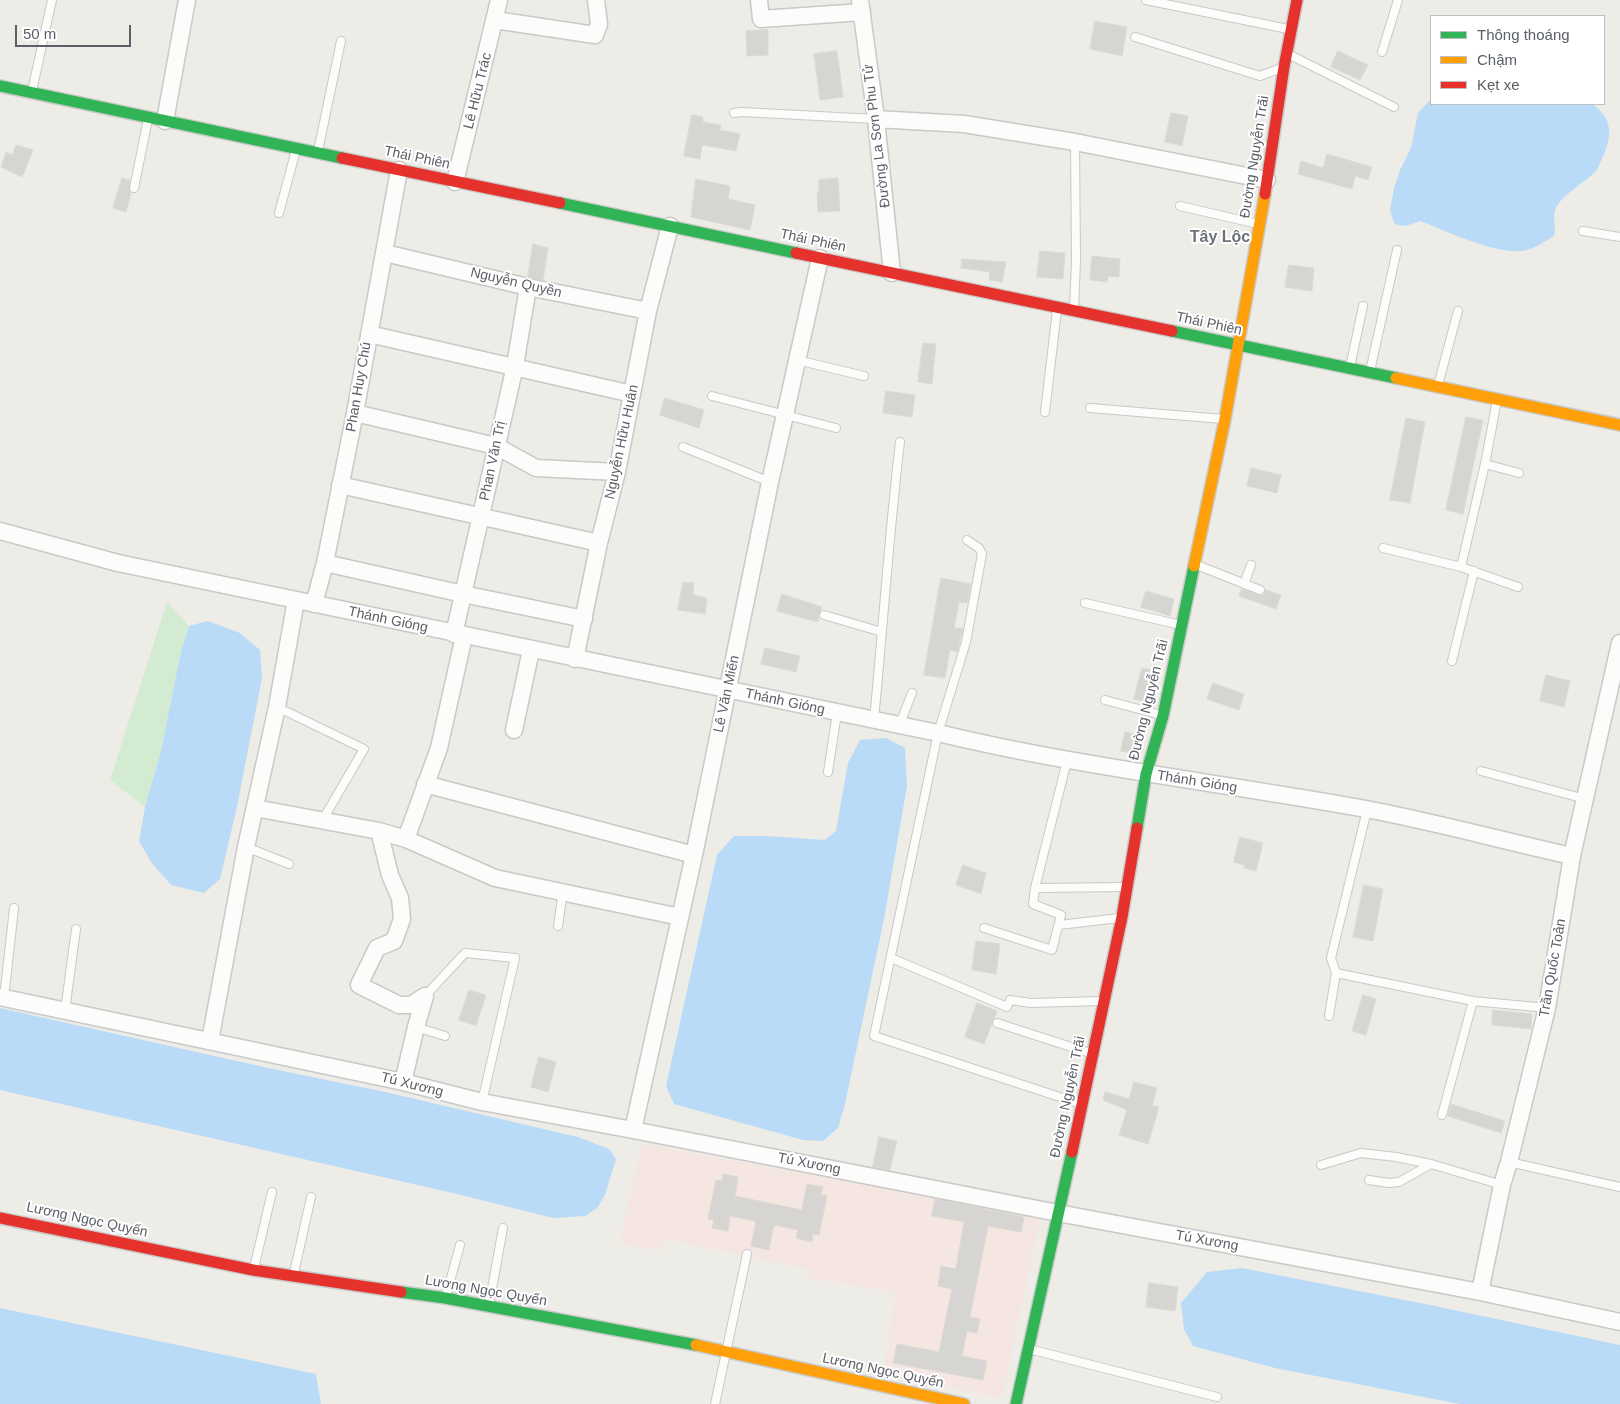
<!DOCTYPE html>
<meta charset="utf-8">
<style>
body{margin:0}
#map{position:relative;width:1620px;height:1404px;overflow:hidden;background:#edece6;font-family:Arial,sans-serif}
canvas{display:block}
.legend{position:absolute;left:1430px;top:15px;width:175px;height:90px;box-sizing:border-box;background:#fff;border:1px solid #bdbfc2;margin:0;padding:6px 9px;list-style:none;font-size:15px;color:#5b6066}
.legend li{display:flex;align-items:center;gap:10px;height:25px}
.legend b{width:25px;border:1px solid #bdbfc2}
.scale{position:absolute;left:15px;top:25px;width:116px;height:22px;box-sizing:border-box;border:2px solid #5b6066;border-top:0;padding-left:6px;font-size:15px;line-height:18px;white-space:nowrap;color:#5b6066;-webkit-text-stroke:4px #fff;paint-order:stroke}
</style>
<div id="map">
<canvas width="1620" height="1404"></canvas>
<ul class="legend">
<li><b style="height:6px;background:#30b455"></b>Thông thoáng</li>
<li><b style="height:6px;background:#ff9f0a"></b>Chậm</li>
<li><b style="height:6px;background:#e5322d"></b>Kẹt xe</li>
</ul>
<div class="scale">50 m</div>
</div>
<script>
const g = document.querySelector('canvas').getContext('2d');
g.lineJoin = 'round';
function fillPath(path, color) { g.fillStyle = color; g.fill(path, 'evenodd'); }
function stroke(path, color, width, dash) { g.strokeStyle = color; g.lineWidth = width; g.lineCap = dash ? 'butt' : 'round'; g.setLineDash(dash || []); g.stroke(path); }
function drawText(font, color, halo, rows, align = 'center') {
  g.font = font + ' Arial,sans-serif'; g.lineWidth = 4; g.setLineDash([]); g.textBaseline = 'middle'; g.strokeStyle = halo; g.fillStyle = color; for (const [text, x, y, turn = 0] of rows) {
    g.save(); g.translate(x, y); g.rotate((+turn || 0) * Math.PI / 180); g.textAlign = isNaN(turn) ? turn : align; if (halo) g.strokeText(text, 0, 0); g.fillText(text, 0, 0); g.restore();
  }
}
fillPath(new Path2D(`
 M642 1144 1024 1214 1041 1215 1002 1398 883 1375 895 1292 809 1278 810 1270 664 1239 662 1251 619 1243Z`), '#f6e6e2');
fillPath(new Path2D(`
 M167 602 189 626 181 651 161 751 145 807 110 780Z`), '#d3ebd1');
fillPath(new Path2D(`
 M1431 99V104H1592C1614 118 1612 138 1602 159 1600 163 1598 169 1595 172 1585 182 1563 195 1557 206 1551 217 1557 225 1554 236 1545 241 1538 247 1527 250 1500 257 1447 231 1420 221 1411 224 1402 229 1394 223L1390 210 1394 188 1400 170 1411 148 1418 113Z
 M208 621 240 633 260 650 262 678 237 807 220 879 204 893 171 885 151 862 139 841 145 807 161 751 181 651 189 626Z
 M886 738 905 748 907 786 884 919 845 1104 838 1128 823 1141 803 1140 674 1104 666 1086 717 855 734 836H767L825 840 836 831 848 763 860 740Z
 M0 1008 259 1066 385 1092 578 1137 609 1149 616 1159 605 1195 597 1208 585 1216 553 1218 457 1194 0 1090Z
 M1242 1268 1430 1305 1620 1345V1404H1460L1275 1368 1193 1346 1184 1329 1181 1303 1207 1272Z
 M0 1308 316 1374 321 1404H0Z`), '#badbf8');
const building = new Path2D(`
 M1095 21 1127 27 1122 56 1090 49Z
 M768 30V55L747 56 746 31Z
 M837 51 843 97 820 100 814 54Z
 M1338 51 1368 65 1360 80 1331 67Z
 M1171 113 1188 116 1182 146 1165 142Z
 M692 115 703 117V122L721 125 720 130 740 134 736 151 702 145 700 159 684 156Z
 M16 145 33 150 22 177 1 167 6 152 12 155Z
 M1327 154 1372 167 1368 180 1355 176 1352 189 1298 174 1301 161 1323 168Z
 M122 178 130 180 129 189 131 193 126 212 113 208Z
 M838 178 840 211 818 212 817 192 819 191V180Z
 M696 179 730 186 728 199 755 205 750 230 691 217Z
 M533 244 548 248 543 280 528 277Z
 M1040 251 1065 253 1063 279 1037 277Z
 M1092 256 1120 259 1119 277 1108 276 1107 282 1090 280Z
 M962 259 1006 262 1002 282 989 280 990 272 961 268Z
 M1289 265 1314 268 1312 291 1285 287Z
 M923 343 936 344 932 384 918 382Z
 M886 391 915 395 912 417 883 413Z
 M665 398 704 410 699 428 660 415Z
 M1466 417 1483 420 1463 514 1446 510Z
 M1406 418 1425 422 1410 503 1390 500Z
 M1251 468 1281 475 1277 493 1247 486Z
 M941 578 971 584 967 603 959 602 954 628 963 629 957 652 950 650 945 678 924 675Z
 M683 582 694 583 693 595 707 598 705 614 678 610Z
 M1242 589 1258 595H1263L1266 590 1281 595 1276 609 1239 596Z
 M1146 591 1174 599 1170 616 1141 607Z
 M782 594 822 607 819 614 818 622 777 611Z
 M765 648 800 656 796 672 761 664Z
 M1142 668 1159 671 1152 703 1134 699Z
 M1546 675 1570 681 1564 707 1540 701Z
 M1213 683 1244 694 1239 710 1207 699Z
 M1125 732 1143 736 1138 754 1121 751Z
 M1240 837 1263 843 1256 871 1244 868V865L1234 862Z
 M963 865 986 873 981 894 956 885Z
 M1364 885 1383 889 1373 941 1353 937Z
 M976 941 1000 944 996 974 972 970Z
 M469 990 486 995 476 1026 459 1020Z
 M1363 995 1376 999 1366 1035 1352 1031Z
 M977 1003 997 1011 984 1044 965 1037Z
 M1493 1010 1532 1014 1531 1029 1492 1025Z
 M539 1057 556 1062 548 1092 531 1087Z
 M1134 1082 1157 1088 1152 1106 1159 1107 1148 1144 1119 1135 1127 1110 1103 1100 1105 1092 1129 1099Z
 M1451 1104 1505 1121 1501 1133 1448 1116Z
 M879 1137 897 1141 890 1170 873 1167Z
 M723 1174 738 1177 735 1196 802 1210 807 1184 823 1187 821 1195 827 1196 819 1235 813 1234 812 1242 796 1238 798 1230 774 1225 769 1250 751 1246 756 1221 730 1216 728 1231 712 1228 714 1220 708 1219 716 1180 722 1181Z
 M935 1199 1024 1217 1021 1232 988 1226 970 1317 980 1319 977 1333 967 1331 962 1356 987 1361 983 1380 893 1363 897 1344 939 1352 952 1289 938 1286 941 1266 956 1269 964 1222 932 1216Z
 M1149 1283 1178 1287 1175 1311 1146 1307Z`);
fillPath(building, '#d6d5d1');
stroke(building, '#dcdad6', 1);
const lane = new Path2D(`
 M1146 0 1288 29
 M1135 37 1260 76 1281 68
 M1382 52 1398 0
 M1288 54 1394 107
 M32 91 52 0
 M734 113 741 112 876 119
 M318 151 341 41
 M134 188 148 119
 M1180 206 1258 224
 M279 213 296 150
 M1583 231 1620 237
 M1074 310 1076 260 1075 142
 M797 360 864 376
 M1350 367 1363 306
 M1370 371 1397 250
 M1438 385 1458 311
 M712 396 836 428
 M1090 408 1223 419
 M1045 412 1057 310
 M683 447 770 482
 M1485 464 1519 473
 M967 540 979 548 982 554 966 642 938 733 874 1036 1081 1104
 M1383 548 1461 567 1518 587
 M1197 565 1260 590
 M1461 567 1485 464 1497 400
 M1244 584 1251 565
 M1085 603 1181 625
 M824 615 882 632
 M1452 661 1474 571
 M1105 700 1161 715
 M277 707 364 749 322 821
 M874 720C883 627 889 534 900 442
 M899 726 912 693
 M1481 771 1585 799
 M828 772 837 713
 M246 847 289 864
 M1035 888 1126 887
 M1059 925 1119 918
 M558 926 563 891
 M984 928 1052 950 1061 915 1033 904 1035 888 1067 761
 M891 958 1007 1007 1010 1000 1031 1003 1101 1001
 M1336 973 1473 1001 1547 1008
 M425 996 465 953 515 958 482 1102
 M4 998 14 908
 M65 1011 76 929
 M1329 1016 1336 973 1331 958 1367 810
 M997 1023 1090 1053
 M416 1027 445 1036
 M1442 1115 1473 1001
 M1509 1162 1620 1187
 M1321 1165 1361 1153 1396 1157 1431 1164 1502 1185
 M1369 1180 1389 1183 1399 1182 1431 1164
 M254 1268 272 1192
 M294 1273 311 1197
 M446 1296 460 1245
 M489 1305 503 1228
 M1029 1349 1217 1397
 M715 1404 747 1254`);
const street = new Path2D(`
 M759 0 761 19 862 12
 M860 0 876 119 892 273
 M495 20 595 35 599 24 596 0
 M876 119 964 124 1075 142 1267 180
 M165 121 187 0
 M455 182 499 0
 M385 253 528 287 648 311
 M369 334 632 394
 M355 413 496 446 536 468 617 472
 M340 485 599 543
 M0 531 118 563 938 733C1079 767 1223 783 1366 809 1435 822 1504 841 1572 856
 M325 563 463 594 584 619
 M314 604 325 563 355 413 399 170
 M454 634 515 366 528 287
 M575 659 599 543 617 472 648 311 670 226
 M514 730 531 650
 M425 784 694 855
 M255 808 379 831 406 839 495 878 680 917
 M379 831 390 875 400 898 402 919 394 941 377 948 359 985 399 1005H411L425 996
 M406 839 439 748 464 636
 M0 997 403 1082 482 1102 633 1130 1058 1213 1480 1292 1620 1322
 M210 1041 246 847 277 707 296 600
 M403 1082 416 1027 425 996
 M633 1130 694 855 770 482 820 258
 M1480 1292 1502 1185 1509 1162 1547 1008 1572 856 1620 643`);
const fast = new Path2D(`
 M0 86 342 158
 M560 203 796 253
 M1172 331 1396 378
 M1137 828 1146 774 1163 716 1194 566
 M401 1292 445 1298 696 1345
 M1016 1404 1072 1152`);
const slow = new Path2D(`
 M1396 378 1620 425
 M1194 566 1225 419 1265 194
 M696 1345 964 1404`);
const jam = new Path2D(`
 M342 158 560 203
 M1265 194 1284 67 1297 0
 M796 253 1172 331
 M1072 1152 1122 917 1137 828
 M0 1218 253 1270 401 1292`);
stroke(lane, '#c8c9c8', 10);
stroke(street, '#c8c9c8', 19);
stroke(fast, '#c8cac8', 14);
stroke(slow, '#c8cac8', 14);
stroke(jam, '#c8cac8', 14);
stroke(lane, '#fcfcfb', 8);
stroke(street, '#fcfcfb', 16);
stroke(fast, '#30b455', 11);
stroke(slow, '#ff9f0a', 11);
stroke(jam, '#e5322d', 11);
drawText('14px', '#5b6066', '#fff', [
 ["Lê Hữu Trác",478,91,-76],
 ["Đường La Sơn Phu Tử",877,136,-97],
 ["Đường Nguyễn Trãi",1255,157,-81],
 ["Thái Phiên",417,158,12],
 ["Thái Phiên",813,241,12],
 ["Nguyễn Quyền",516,283,13],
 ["Thái Phiên",1209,324,12],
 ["Phan Huy Chú",359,387,-80],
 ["Nguyễn Hữu Huân",622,442,-78],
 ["Phan Văn Trị",493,461,-78],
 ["Thánh Gióng",388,620,12],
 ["Lê Văn Miến",727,694,-78],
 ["Đường Nguyễn Trãi",1149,700,-76],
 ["Thánh Gióng",785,702,12],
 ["Thánh Gióng",1197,782,9],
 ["Trần Quốc Toản",1553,968,-80],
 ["Tú Xương",412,1085,14],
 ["Đường Nguyễn Trãi",1068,1097,-78],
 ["Tú Xương",809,1164,11],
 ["Lương Ngọc Quyến",87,1220,12],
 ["Tú Xương",1207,1241,10],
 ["Lương Ngọc Quyến",486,1291,10],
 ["Lương Ngọc Quyến",883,1371,12]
]);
drawText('bold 16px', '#6c7278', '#fff', [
 ["Tây Lộc",1220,238]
]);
</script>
